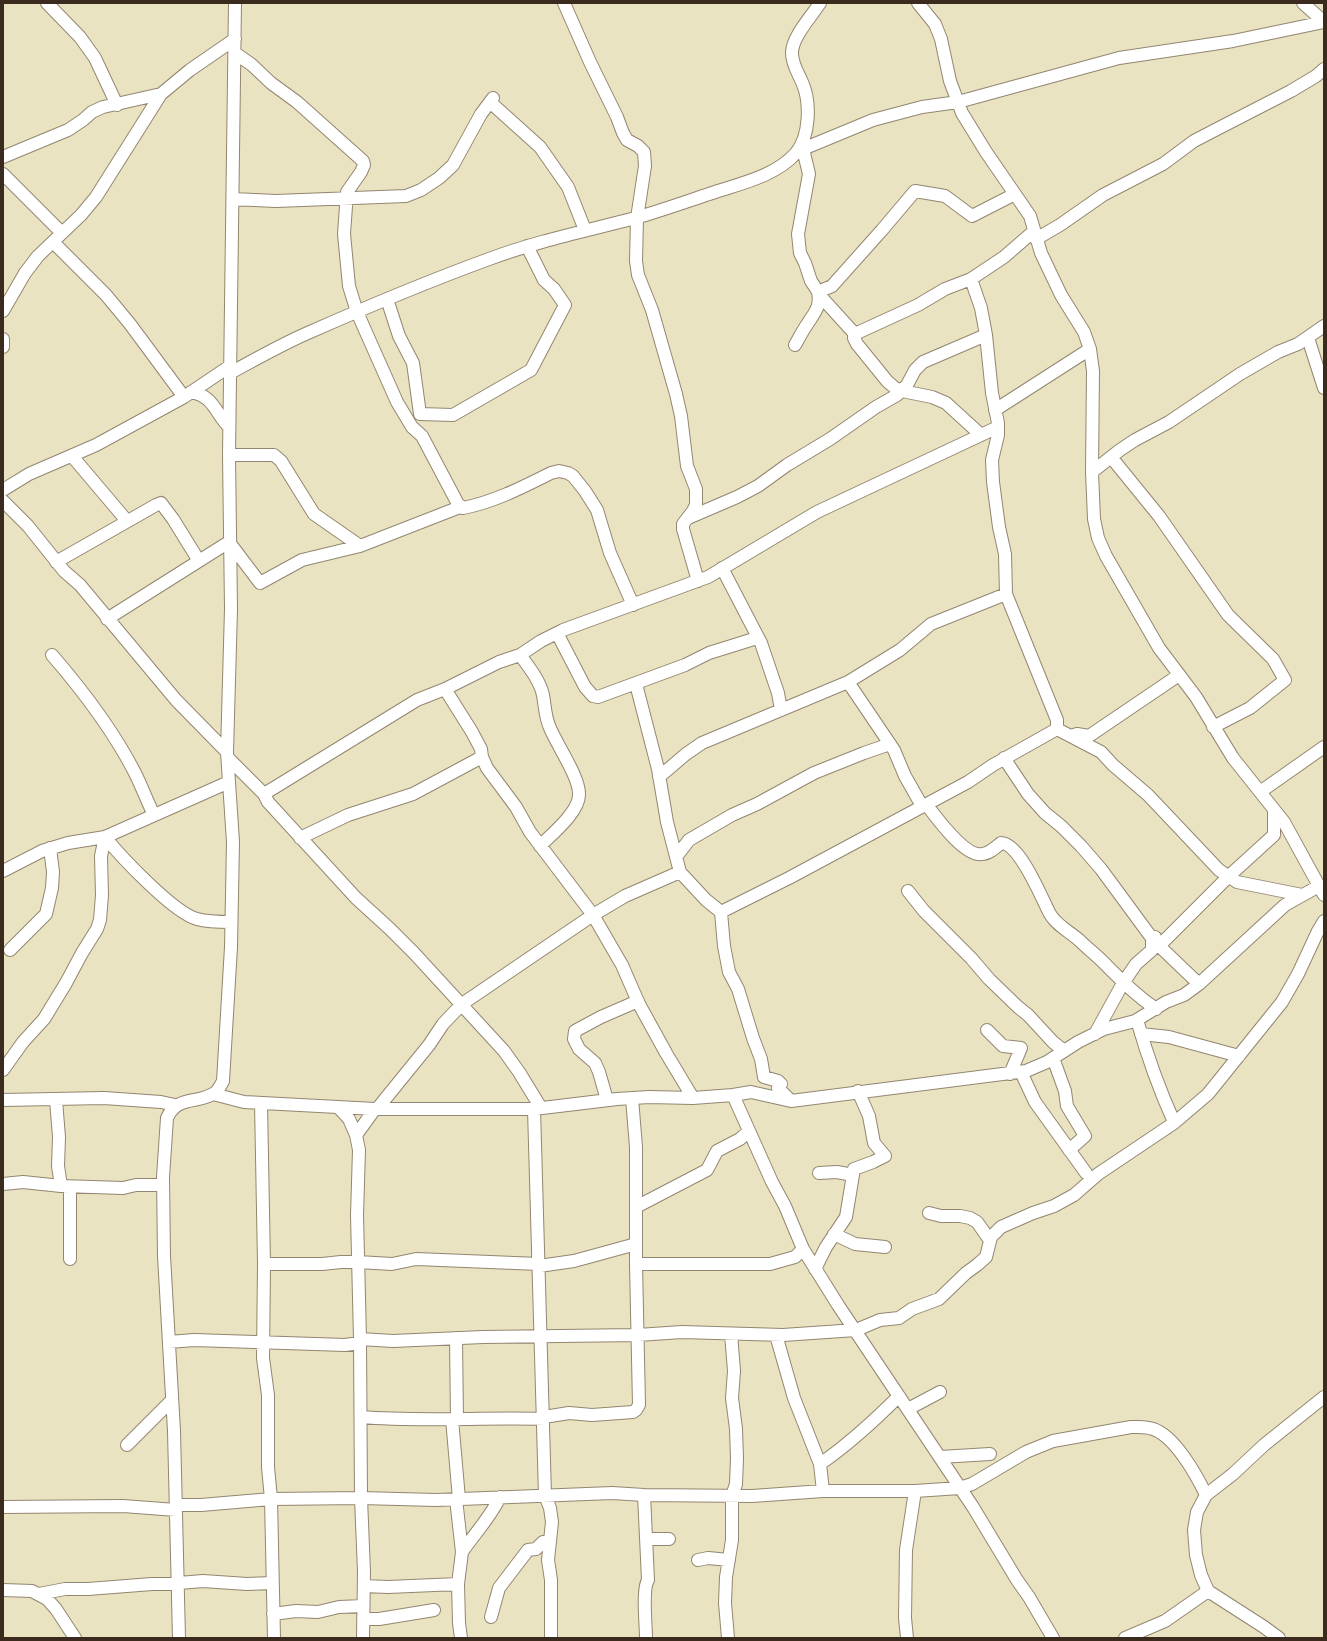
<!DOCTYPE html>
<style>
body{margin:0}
#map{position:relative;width:1327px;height:1641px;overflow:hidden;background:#eae3c2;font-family:"Sorts Mill Goudy",serif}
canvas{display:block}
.frame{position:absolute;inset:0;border:4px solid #3b2a1e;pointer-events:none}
</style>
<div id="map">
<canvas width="1327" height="1641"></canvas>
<div class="frame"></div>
</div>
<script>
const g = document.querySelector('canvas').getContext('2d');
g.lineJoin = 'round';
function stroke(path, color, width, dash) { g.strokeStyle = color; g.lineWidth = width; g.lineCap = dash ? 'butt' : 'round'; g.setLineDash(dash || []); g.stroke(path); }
const minor = new Path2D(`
 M47 3 80 37 95 58 117 105
 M564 3 590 62 617 117 623 133 627 140 638 146 644 152 645 166 637 218 636 261 638 275 652 310 676 394 681 416 687 466 696 489V505L693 511 683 524V529L698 581
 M918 3 935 24 941 39 950 81 962 113 986 152 1030 216 1041 253 1061 295 1084 332 1090 349 1093 371 1092 472 1094 519 1098 538 1106 556 1159 648 1196 697 1233 758 1284 822 1324 895
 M1303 3 1324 22
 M235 53 252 65 271 83 297 102 363 161 364 165 361 172 347 192 344 234 349 286 357 312 397 402 412 427 422 436 458 504 463 508C494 502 523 487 551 473L559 471 568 473 573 476 585 491 597 510 610 553 633 605
 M490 102 540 147 568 187 585 230
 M803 149 809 174 798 234 800 253 805 263 811 281 823 299 854 333H857L918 305 945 289 971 279 1004 257 1034 231
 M798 151 873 120 922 107 958 102 1119 58 1233 41 1324 22
 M3 157 68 130 83 120 92 112 103 107 161 94 190 70 235 39
 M3 174 62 233
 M233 199 276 201 406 196 421 190 439 178 453 165 481 114 493 98
 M1036 239 1060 225 1103 195 1163 164 1194 141 1219 128 1291 91 1316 76 1324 69
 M53 242 106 295 130 324 184 397
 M387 299 399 336 413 363 420 414 453 415 531 370 565 305 554 289 544 280 527 246
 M3 311 25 273 38 256 81 215 96 197 161 94
 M854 333V338L857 344 887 381 895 388 902 391 932 397 946 403 981 435
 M1308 338 1324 388
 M3 339V347
 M795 345C799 338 803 330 808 323 815 312 821 306 818 292L832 286 882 230 915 191 945 196 972 216 1015 194
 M230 373C256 359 282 344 310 332 369 306 429 281 489 259 537 241 586 231 635 218 660 211 685 202 709 194 738 184 775 177 796 153 810 136 811 102 802 82 798 73 792 64 792 53 792 37 811 17 820 3
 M191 392C214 396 215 413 229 427
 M995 410 1090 349
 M229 455H274L281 461 314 514 360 546 460 507
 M72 456 127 521
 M1111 457 1159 516 1228 615 1273 659 1285 680 1250 708 1213 727
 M1092 472 1120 450 1135 440 1169 422 1240 374 1278 352 1298 344 1324 326
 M3 490 29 474 96 445 184 397 230 366
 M3 501 28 526 64 571 80 585 176 700 227 752
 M688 518 737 497 758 486 787 465 830 439 876 407 897 395 907 385 915 370 923 362 986 335
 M56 562 156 505 161 503 173 519 199 561
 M722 568 761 643 778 693 781 710
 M107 619 229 542 260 583 302 560 360 546
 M557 633 585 687 593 696 598 697 685 665 709 653 757 638
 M52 655C84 692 113 730 135 773 142 787 147 801 154 815
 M520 655C529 667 540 681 543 695 545 706 545 717 550 728 557 745 580 778 579 795 579 812 552 834 540 846
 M848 682 894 750 905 776 922 806
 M636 684 658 769 667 822 680 872 706 900 721 912 789 878 968 782 993 765 1057 729V720L1006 594 1005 554 999 527 993 482 992 460 998 435V423L992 393 986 335 981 308 971 279
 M445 689 472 732 481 749 482 757 487 768 516 807 530 832 593 915 622 965 639 1004 666 1053 693 1098
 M1057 729 1101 752 1113 765 1148 795 1219 870 1237 882 1302 895
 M1071 736 1077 734 1089 736 1179 675
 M228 758 264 794 268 802 356 898 390 929 414 953 504 1051 519 1072 541 1108
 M1004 758 1028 794 1045 813 1061 826 1081 846 1101 869 1154 941 1199 984
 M659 777 686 754 702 743 848 682 900 650 931 624 1006 594
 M1260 792 1324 747
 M264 794 417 700 445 689 499 662 520 655 541 641 563 630 708 577 817 512 998 427
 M926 804C936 817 965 858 983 854 990 853 995 848 1001 843 1020 843 1042 899 1050 914 1057 926 1069 931 1079 940 1088 949 1099 957 1108 967 1123 982 1137 996 1156 1009
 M105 837C121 857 174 913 197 919 208 922 220 922 231 922
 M300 838 348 815 413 794 482 757
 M676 857 689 840 732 815 757 804 814 773 864 753 890 744
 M3 871 42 851 68 843 105 837 229 782
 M908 891 924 911 971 958 989 979 1018 1007 1028 1015 1053 1042 1064 1051
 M721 912 724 946 729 972 738 989 753 1038 761 1059 764 1077 778 1081 781 1084 778 1088 790 1100
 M1159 946 1229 876 1274 835V810
 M10 950 46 914 52 888 53 872 50 848
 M1137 1020C1147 1055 1159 1089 1174 1122
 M987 1030 1003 1046 1021 1048 1010 1074
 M1095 1034 1123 983 1136 964 1152 950V939L1155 937
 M1141 1034 1169 1037 1239 1056
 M1053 1058 1065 1091 1067 1106 1085 1136 1069 1150
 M3 1070 23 1042 44 1019 66 983 82 953 97 929 100 920 102 895 101 856 105 837
 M1021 1072 1035 1102 1086 1173
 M213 1094 244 1102 375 1109H534L617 1099 649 1097 693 1098 733 1095 751 1092 791 1101 1026 1071 1047 1062 1078 1042 1104 1029 1135 1021 1166 1002 1184 995 1199 984 1285 905 1319 886
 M733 1095 772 1182 785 1206 803 1249 838 1305 973 1507 1017 1580 1029 1597 1053 1638
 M3 1100 104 1098 161 1102 175 1105
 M56 1100 59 1137 58 1166 61 1186
 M607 1100 599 1072 595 1063 579 1049 574 1039 575 1031 601 1017 638 1001
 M261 1103 264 1264 263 1358 268 1395V1467L271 1499 274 1638
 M338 1107 349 1119 356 1135 359 1150 357 1215 360 1339 361 1498 364 1572 363 1638
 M377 1109 429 1045 443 1024 462 1004 593 915 625 896 680 872
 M534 1109 545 1495 550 1508 552 1522 548 1560 551 1580V1638
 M356 1135 375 1109
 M819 1173 837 1172 853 1175
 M3 1184 23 1182 61 1186 123 1188 136 1185H163
 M636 1207 707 1170 717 1151 740 1139 749 1131
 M929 1213 941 1216H960L970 1218 977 1222 989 1239
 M834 1234 855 1244 885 1247
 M70 1259V1190
 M264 1264H322L341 1262H358L392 1264 416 1259 539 1264
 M636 1264H770L795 1257 803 1249
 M539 1266 574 1261 636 1244
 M815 1269 826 1247 846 1217 854 1169 873 1162 885 1156 874 1143 869 1116 858 1091
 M776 1335 794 1398 820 1464 823 1491
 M456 1338 457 1420
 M360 1339 393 1341 483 1337 638 1335 682 1332 783 1335 856 1330 880 1320 899 1318 912 1309 939 1299 966 1273 977 1265 986 1257 991 1237 1001 1227 1033 1213 1054 1206 1074 1195 1098 1174 1174 1123 1208 1094 1282 1002 1298 974 1318 931 1324 921
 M169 1342 194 1340 345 1345 360 1343
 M908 1409 940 1392
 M361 1417C422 1422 483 1417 544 1419
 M544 1417 569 1413 592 1415 633 1412 636 1410 639 1405 636 1264V1147L632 1098
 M452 1419 459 1499
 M127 1445 172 1400
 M940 1457 990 1454
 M820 1464C849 1444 874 1421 899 1396
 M644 1495 648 1580C642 1589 646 1625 646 1638
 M456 1499 462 1552 458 1584 459 1623 461 1638
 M176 1505H201L271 1499 361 1498 436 1500 612 1493 644 1495 752 1496 823 1491H915L960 1488 972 1484 1026 1452 1053 1441 1131 1427C1138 1427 1146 1426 1153 1429 1175 1436 1197 1476 1206 1495
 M3 1507 123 1506 176 1510
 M647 1539H669
 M462 1552C475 1533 490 1518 500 1497
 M698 1560 708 1558 729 1560
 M179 1583 203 1581 247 1584 272 1583
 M364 1586 388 1587 458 1584
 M3 1590 32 1591 47 1599 56 1609 75 1638
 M39 1594 65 1589H88L152 1584H179
 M273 1614 296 1611 318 1612 339 1607 363 1606
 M491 1617 499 1588 528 1550 536 1549 543 1542 549 1543
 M363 1619H379L434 1610
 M179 1638 174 1431 164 1256 163 1177 167 1118C178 1094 199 1105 216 1092 219 1089 221 1085 223 1081L231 947 233 842 227 752 231 609 229 455 235 3
 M728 1638 725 1603 726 1577 732 1540V1496L736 1484 737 1458 736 1429 732 1398 734 1371 731 1334
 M907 1638 905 1618 906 1550 915 1491
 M1125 1638 1165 1621 1208 1591
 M1279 1638 1264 1627 1208 1591 1201 1575 1196 1555 1194 1530 1197 1512 1206 1495 1233 1474 1264 1445 1324 1397`);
stroke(minor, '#928670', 14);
stroke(minor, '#fff', 12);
</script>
